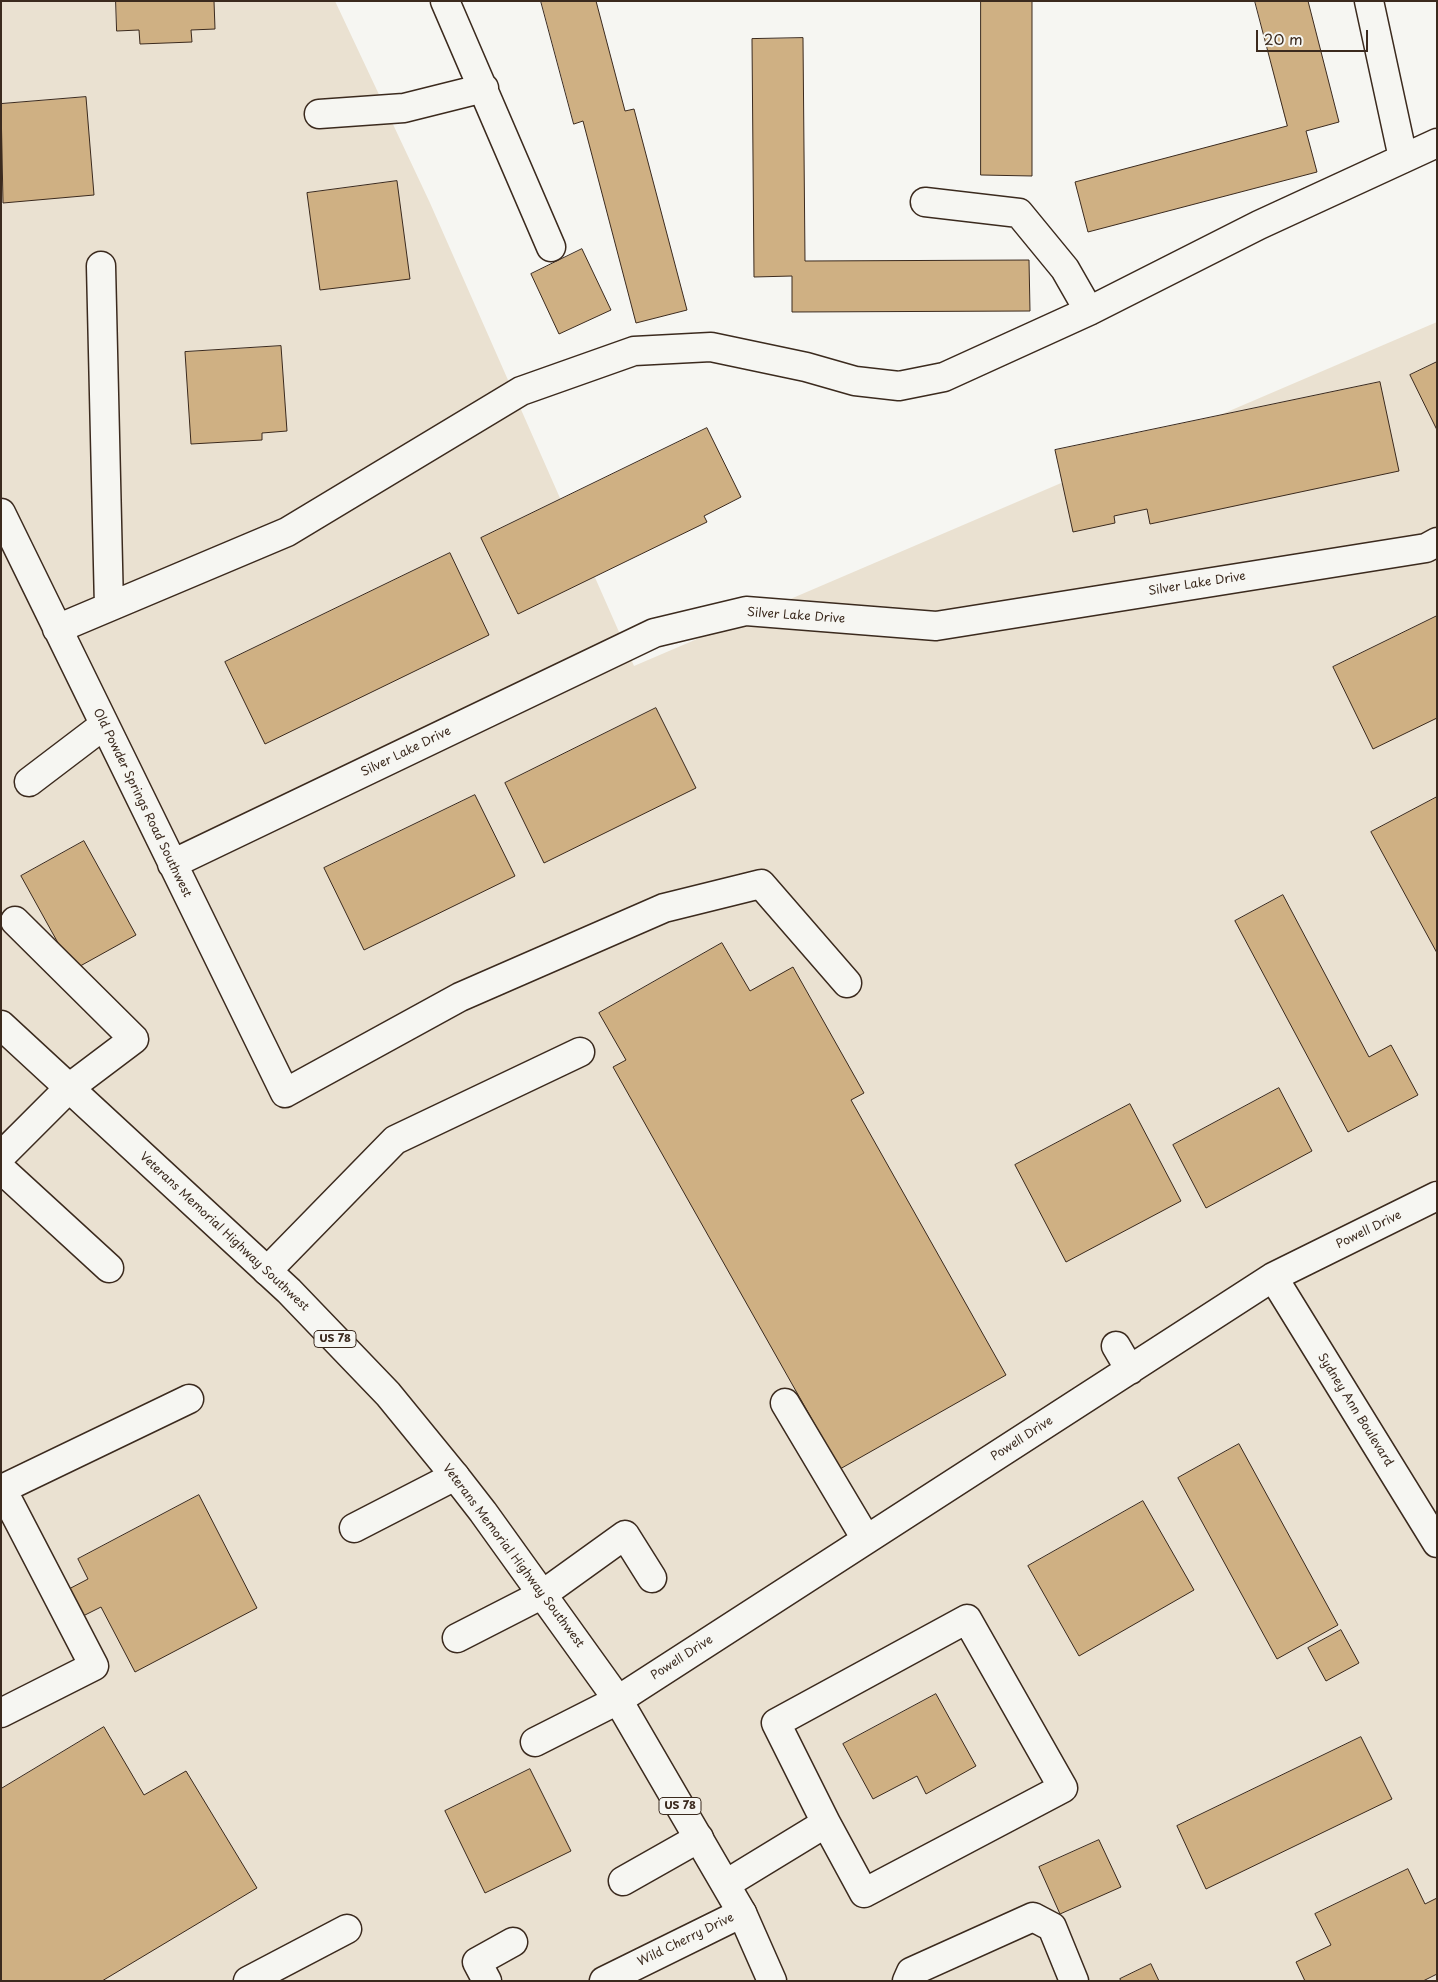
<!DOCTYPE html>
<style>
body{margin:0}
#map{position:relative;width:1438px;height:1982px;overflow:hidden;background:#f6f6f2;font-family:"Playpen Sans",sans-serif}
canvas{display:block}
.frame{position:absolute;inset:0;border:2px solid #3b2a1e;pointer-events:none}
.scale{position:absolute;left:1256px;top:30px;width:112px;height:22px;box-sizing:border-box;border:2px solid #3b2a1e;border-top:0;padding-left:6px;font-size:15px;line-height:18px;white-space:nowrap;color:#3b2a1e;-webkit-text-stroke:4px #f6f6f2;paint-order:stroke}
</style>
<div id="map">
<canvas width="1438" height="1982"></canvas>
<div class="frame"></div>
<div class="scale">20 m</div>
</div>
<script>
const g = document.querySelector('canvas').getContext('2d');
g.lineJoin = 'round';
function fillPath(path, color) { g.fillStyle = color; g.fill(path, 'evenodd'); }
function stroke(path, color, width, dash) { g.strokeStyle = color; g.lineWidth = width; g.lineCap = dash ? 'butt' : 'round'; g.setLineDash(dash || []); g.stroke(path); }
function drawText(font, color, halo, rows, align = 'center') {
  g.font = font + ' "Playpen Sans",sans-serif'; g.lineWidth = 4; g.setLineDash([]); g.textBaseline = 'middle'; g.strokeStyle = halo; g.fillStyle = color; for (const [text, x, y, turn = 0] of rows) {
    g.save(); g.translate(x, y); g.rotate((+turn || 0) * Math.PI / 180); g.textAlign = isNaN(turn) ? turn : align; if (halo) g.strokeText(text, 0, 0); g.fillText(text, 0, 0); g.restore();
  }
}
fillPath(new Path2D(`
 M1 1H335L430 203 634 666 1437 322V1981H1Z`), '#eae1d1');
const building = new Path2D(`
 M116 1H214L215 29 191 30 192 42 140 44 139 30 117 31Z
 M541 1H596L625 111 634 109 687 310 636 323 583 121 574 124Z
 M981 1H1032V176L981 175Z
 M1255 1H1308L1339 122 1306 131 1317 172 1088 232 1075 182 1287 126Z
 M803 38 805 261 1029 260 1030 311 792 312V276L754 277 752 39Z
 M86 97 94 195 3 203 1 104Z
 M397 181 410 279 320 290 307 193Z
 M582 249 611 310 559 334 531 274Z
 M281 346 287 431 262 433V440L191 444 185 352Z
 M1437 362V430L1410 375Z
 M1380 382 1399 471 1150 524 1147 509 1114 516 1115 523 1073 532 1055 450Z
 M707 428 741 497 704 516 707 522 518 614 481 538Z
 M450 553 489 635 265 744 225 662Z
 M1437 616V718L1373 749 1333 667Z
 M656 708 696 788 544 863 505 783Z
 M475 795 515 876 364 950 324 868Z
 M1437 797V953L1371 832Z
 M84 841 136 935 73 970 21 876Z
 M1283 895 1369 1057 1391 1045 1418 1095 1348 1132 1235 921Z
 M722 943 750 991 793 967 864 1093 851 1100 1006 1375 840 1469 613 1067 626 1060 599 1013Z
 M1279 1088 1312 1151 1206 1208 1173 1145Z
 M1130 1104 1181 1201 1066 1262 1015 1165Z
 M1239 1444 1338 1625 1277 1659 1178 1478Z
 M199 1495 257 1608 135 1672 101 1607 81 1617 67 1590 88 1579 78 1559Z
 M1143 1501 1194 1590 1079 1656 1028 1566Z
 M1341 1630 1359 1663 1326 1681 1308 1648Z
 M936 1694 976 1766 926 1794 917 1776 873 1799 843 1744Z
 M104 1727 144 1795 186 1771 257 1888 102 1981H1V1789Z
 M1361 1737 1392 1799 1206 1889 1177 1826Z
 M530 1769 571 1851 485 1893 445 1811Z
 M1099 1840 1121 1887 1060 1914 1039 1867Z
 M1408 1869 1425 1904 1437 1898V1974L1423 1981H1305L1296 1962 1331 1945 1315 1914Z
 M1151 1964 1159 1981H1121L1120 1979Z`);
fillPath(building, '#cfb083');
stroke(building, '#3b2a1e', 1);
const minor = new Path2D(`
 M445 1 551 247
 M1369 1 1403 158
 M319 114 404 108 484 88
 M925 202 1019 213 1065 269 1089 311
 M101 266 109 607
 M1 513 285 1093 460 997 664 908 761 884 847 983
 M57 629 287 532 521 391 634 351 711 347 806 367 855 381 899 386 944 377 1089 311 1259 225 1437 143
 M29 782 104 725
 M172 864 654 633 746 611 936 626 1426 548 1437 542
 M1 1156 69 1088 134 1039 15 921
 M1 1169 109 1268
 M267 1271 395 1140 580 1052
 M1273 1277 1437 1543
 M1116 1346 1130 1370
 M785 1403 866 1539
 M354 1528 455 1476
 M457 1638 543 1594 625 1535 652 1578
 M1 1713 94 1666 2 1489 189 1399
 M535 1742 618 1700 1273 1277 1437 1196
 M623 1881 699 1838
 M726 1884 826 1823 776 1723 967 1619 1063 1788 864 1893 826 1823
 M248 1981 347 1929
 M487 1981 477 1962 513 1942
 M604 1981 742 1913
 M907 1981 911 1972 1033 1917 1052 1927 1074 1981`);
const major = new Path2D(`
 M1 1025 289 1291 388 1394 455 1476 483 1512 618 1700 742 1913 772 1981`);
stroke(minor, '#3b2a1e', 31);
stroke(major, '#3b2a1e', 31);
stroke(minor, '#f6f6f2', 28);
stroke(major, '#f6f6f2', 28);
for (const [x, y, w] of [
 [335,1339,42],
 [680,1806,42]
]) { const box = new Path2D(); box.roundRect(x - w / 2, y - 8.5, w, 17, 4); g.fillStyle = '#f6f6f2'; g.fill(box); stroke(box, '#3b2a1e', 1); }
drawText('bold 11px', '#3b2a1e', null, [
 ["US 78",335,1339],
 ["US 78",680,1806]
]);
drawText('12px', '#3b2a1e', '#f6f6f2', [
 ["Silver Lake Drive",1197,584,-9],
 ["Silver Lake Drive",796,616,4],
 ["Silver Lake Drive",406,752,-26],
 ["Old Powder Springs Road Southwest",142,803,64],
 ["Powell Drive",1369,1230,-26],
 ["Veterans Memorial Highway Southwest",224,1232,43],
 ["Sydney Ann Boulevard",1355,1410,58],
 ["Powell Drive",1022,1439,-33],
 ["Veterans Memorial Highway Southwest",513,1556,53],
 ["Powell Drive",682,1658,-33],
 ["Wild Cherry Drive",686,1940,-26]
]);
</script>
